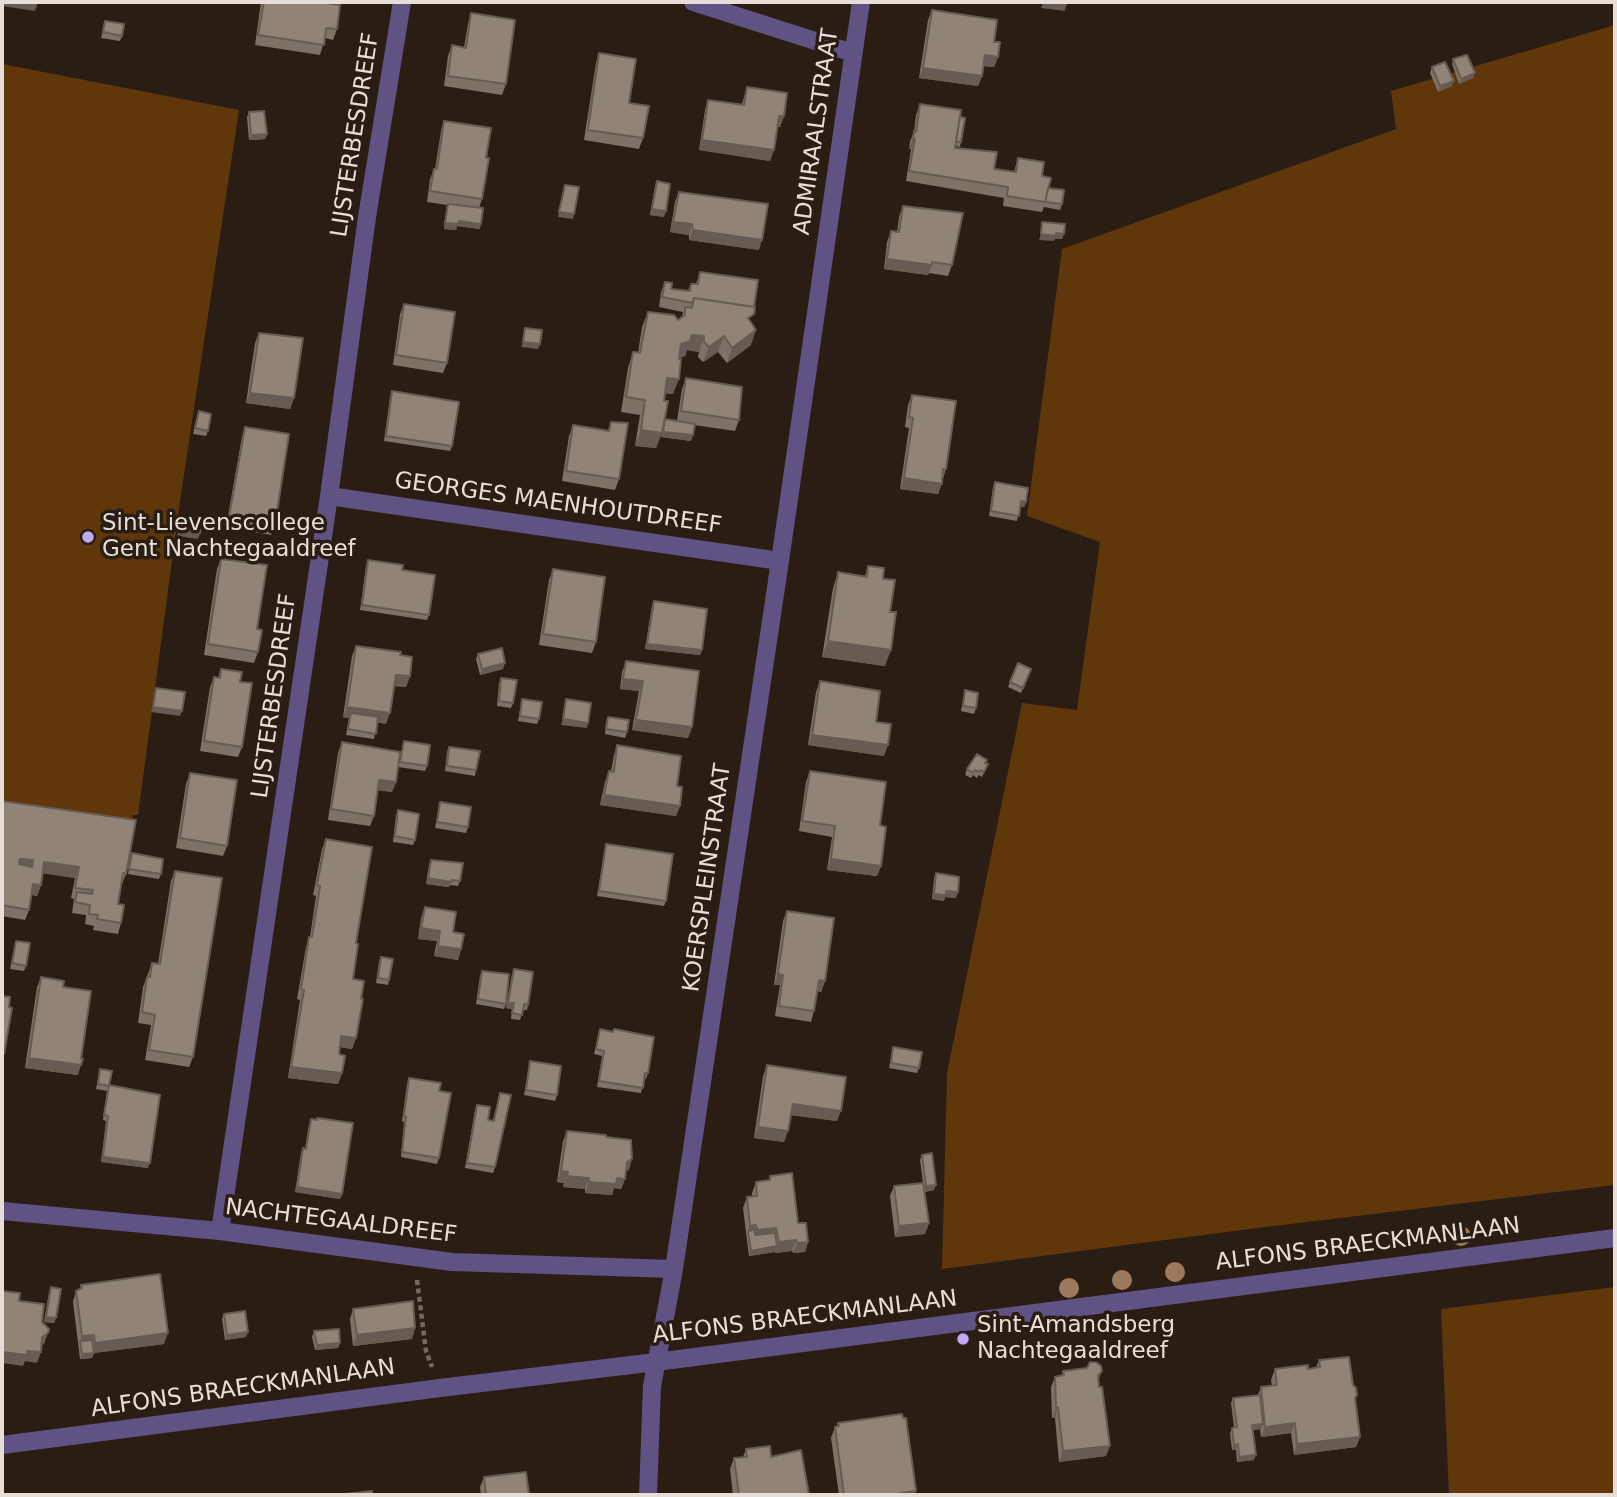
<!DOCTYPE html>
<style>
body{margin:0}
#map{position:relative;width:1617px;height:1497px;overflow:hidden;background:#2a1e14;font-family:"DejaVu Sans",sans-serif}
canvas{display:block}
.frame{position:absolute;inset:0;border:4px solid #e6ded7;pointer-events:none}
</style>
<div id="map">
<canvas width="1617" height="1497"></canvas>
<div class="frame"></div>
</div>
<script>
const g = document.querySelector('canvas').getContext('2d');
g.lineJoin = 'round';
function fillPath(path, color) { g.fillStyle = color; g.fill(path, 'evenodd'); }
function stroke(path, color, width, dash) { g.strokeStyle = color; g.lineWidth = width; g.lineCap = dash ? 'butt' : 'round'; g.setLineDash(dash || []); g.stroke(path); }
function drawText(font, color, halo, rows, align = 'center') {
  g.font = font + ' "DejaVu Sans",sans-serif'; g.lineWidth = 7; g.setLineDash([]); g.textBaseline = 'middle'; g.strokeStyle = halo; g.fillStyle = color; for (const [text, x, y, turn = 0] of rows) {
    g.save(); g.translate(x, y); g.rotate((+turn || 0) * Math.PI / 180); g.textAlign = isNaN(turn) ? turn : align; if (halo) g.strokeText(text, 0, 0); g.fillText(text, 0, 0); g.restore();
  }
}
fillPath(new Path2D(`
 M1615 25V1185L1257 1228 942 1269 947 1073 1022 703 1077 710 1100 542 1027 516 1062 249 1396 129 1391 91Z
 M2 64 239 110 180 501 138 815H133L122 884 2 867Z
 M1615 1287V1495H1449L1441 1309Z`), '#5f370b');
stroke(new Path2D(`
 M417 1280 426 1351 432 1367`), '#746a61', 4.5, [5, 3.5]);
stroke(new Path2D(`
 M693 2 853 53
 M329 496 780 561
 M2 1211 220 1231 452 1262 674 1269
 M220 1231 329 496 367 217 402 2
 M2 1445 440 1388 656 1362 1615 1238
 M648 1495 652 1386 674 1269 780 561 861 2`), '#615284', 18);
g.fillStyle = '#9c795a';
for (const [x, y] of [
 [1461,1236],
 [1175,1272],
 [1122,1280],
 [1069,1288]
]) { g.beginPath(); g.arc(x, y, 10, 0, 2 * Math.PI); g.fill(); }
fillPath(new Path2D(`
 M261 2H318L337 29 333 40 325 38 320 55 255 45Z
 M932 10 994 42 998 57 994 67 983 66 982 76 978 86 919 78 928 20Z
 M471 13 506 84 502 95 444 86 448 56 452 45 464 47 468 24Z
 M105 21 122 36 120 41 101 38Z
 M599 53 643 138 639 149 584 140 596 63Z
 M1453 59 1473 78 1459 84 1452 64Z
 M1432 67 1452 86 1438 92 1430 73Z
 M747 87 784 116 780 127 777 126 770 161 699 150 705 110 708 100 742 104Z
 M920 104 960 117 961 142 960 147 955 146V148L994 169 1014 172 1018 158 1042 176 1048 188 1062 204 1060 210 1044 207 1042 212 1003 206 1004 198 906 181 911 149H909L910 142 914 131 916 115Z
 M249 112 267 134 265 139 249 140 247 117Z
 M444 121 486 158 482 199 479 208 480 229 457 226 456 230 444 229 447 205 427 202 430 179 434 169H435L441 131Z
 M657 181 664 217 650 215 655 186Z
 M679 192 759 250 689 240V235L670 232 675 202Z
 M903 206 952 265 948 276 929 273 928 275 884 269 887 242 891 231 897 232 899 217Z
 M700 272 751 323V345L727 363 718 352 703 362 698 357 699 352 687 350 685 356 679 358 673 394 665 393 663 423 677 421 682 389 686 378 739 420 735 431 694 425 691 441 661 437 662 429 656 448 635 446 640 415 621 412 628 368 633 352 638 353 642 327 648 312 678 320 682 317 683 312 659 307 661 292 665 282 671 289 688 291 691 284H696Z
 M404 304 447 363 443 373 393 365 400 314Z
 M259 333 294 398 290 409 246 403 255 343Z
 M392 391 452 446 450 451 384 441 390 397Z
 M912 395 946 469 938 494 900 489 909 428 905 427 908 405Z
 M199 411 208 431 206 436 193 434Z
 M611 422 619 479 615 490 562 481 569 436 573 425 608 431Z
 M245 427 275 525 271 535 226 527 242 437Z
 M995 482 1026 502 1024 507 1020 506 1017 521 989 516 993 487Z
 M221 559 258 652 254 663 204 655 217 569Z
 M368 560 402 570 429 615 427 620 360 610 366 566Z
 M868 566 883 579 890 612 885 666 822 657 833 588 838 572 865 576Z
 M553 569 596 642 592 653 539 645 549 580Z
 M654 601 702 650 700 655 645 649 652 606Z
 M356 646 400 655 410 676 406 687 394 686 386 724 377 722 374 739 346 735 349 718 343 717 352 656Z
 M478 654 503 669 480 675 476 659Z
 M626 661 692 727 688 738 632 730 639 691 620 689 622 672Z
 M1018 663 1029 675 1021 693 1008 687Z
 M221 669 242 747 238 757 200 751 210 687 214 677 218 678Z
 M501 678 513 703 511 708 497 706 499 683Z
 M820 681 876 722 884 756 808 745 816 692Z
 M965 690 976 708 974 714 961 711 964 695Z
 M522 699 539 719 537 724 518 721Z
 M608 717 627 732 625 738 605 734 606 722Z
 M404 741 427 766 425 771 398 767Z
 M342 742 396 782 392 792 378 790 374 816 370 826 328 820 338 753Z
 M617 745 677 786 680 806 676 816 600 805 605 782 609 771H611L614 755Z
 M449 747 476 770 475 776 445 771 447 752Z
 M986 763 988 764 982 777 979 775 977 778 973 775 971 778 965 775 967 769Z
 M810 771 881 866 877 876 827 870 832 837 799 831 806 782Z
 M190 773 227 846 223 856 176 848 186 784Z
 M2 801 126 874 122 884H121L118 904 121 923 118 934 93 930 94 926 85 924 86 915 72 913 74 899 71 898 75 878 43 873 41 885 37 896 32 895 29 910 25 920 2 916Z
 M440 802 468 827 466 833 435 828Z
 M398 810 415 840 413 845 393 842 396 815Z
 M326 839 356 943 353 979 361 999 356 1038 352 1049 340 1047 339 1054 342 1073 338 1084 288 1078 300 1000 297 999 306 947 310 937 316 896 313 895 322 849Z
 M606 844 666 901 664 906 597 896 605 849Z
 M132 853 161 874 159 879 128 874Z
 M431 860 460 881 458 886 450 885 449 887 426 884 429 865Z
 M175 871 193 1057 189 1067 145 1060 151 1025 138 1023 143 987 152 963 158 964 171 881Z
 M936 873 956 898 945 897 944 901 932 899 934 878Z
 M425 907 461 949 458 960 434 956 437 941 418 939 421 918Z
 M787 911 825 981 821 992 817 991 814 1011 811 1022 775 1016 780 985H774L783 921Z
 M16 941 26 966 24 971 10 969Z
 M381 957 389 980 388 985 376 983 379 962Z
 M514 969 528 1005 527 1010H523L520 1020 511 1019 512 1009 506 1008 512 974Z
 M482 971 506 1004 504 1009 476 1004 480 976Z
 M41 977 63 987 78 1075 25 1068 37 987Z
 M600 1029 613 1032 614 1029 648 1073 646 1079 644 1078 641 1093 597 1087 602 1056 594 1054Z
 M893 1047 919 1068 917 1073 889 1068Z
 M530 1061 557 1095 555 1101 524 1095 529 1066Z
 M767 1065 837 1121 791 1115 784 1142 754 1138 763 1076Z
 M100 1069 109 1085 148 1168 101 1162 106 1121 103 1120 107 1091 96 1089Z
 M409 1078 439 1091V1158L437 1164 401 1157 404 1122 402 1121 407 1084Z
 M500 1093 495 1167 493 1173 465 1168 475 1110 477 1105 488 1120H493Z
 M311 1119 342 1194 340 1199 295 1192 301 1153 303 1148H305L309 1125Z
 M567 1131 606 1137 629 1170 626 1171 625 1179 621 1189 614 1188 612 1195 585 1193V1189L563 1187 564 1183 557 1182 563 1141Z
 M922 1155 934 1190 925 1192 929 1223 925 1234 895 1237 890 1196 894 1186 923 1183 920 1160Z
 M770 1176 808 1242 805 1252 793 1253 792 1251 775 1253V1252L749 1256 743 1208 747 1197H752V1193L756 1182 768 1181Z
 M81 1285 164 1344 94 1353 92 1358 80 1359 73 1302 76 1291 80 1289Z
 M51 1287 56 1318 54 1323 44 1322 49 1292Z
 M353 1309 415 1328 412 1339 353 1346 350 1319Z
 M224 1314 246 1337 225 1340 222 1319Z
 M314 1331 340 1343 338 1348 315 1350 312 1337Z
 M1319 1360 1355 1401 1360 1437 1356 1447 1294 1455 1291 1433 1261 1437 1260 1429 1253 1430 1254 1460 1237 1462 1236 1450H1232L1230 1433 1232 1428 1234 1427 1231 1403 1233 1398 1258 1395 1261 1387 1272 1386 1271 1380 1275 1369 1316 1368Z
 M1063 1371H1102L1098 1380 1106 1456 1059 1462 1055 1418H1052L1051 1387 1055 1377 1062 1375Z
 M838 1423 915 1495H839L831 1438 835 1427H837Z
 M746 1449 771 1457 809 1495H733L730 1469 734 1458 743 1457Z
 M484 1477 529 1495H481L480 1487Z`), '#7e7166');
fillPath(new Path2D(`
 M2 2H38L35 11 2 6Z
 M1043 3 1066 5 1065 11 1041 8Z
 M985 55 998 57 994 67 981 66Z
 M923 68 982 76 978 86 919 78Z
 M1475 73 1473 78 1459 84 1461 79Z
 M1454 81 1452 86 1438 92 1440 86Z
 M779 116H784L780 127 775 126Z
 M267 134 265 139 249 140 251 135Z
 M913 139H915L911 149H909Z
 M702 140 774 150 770 161 699 150Z
 M652 209 666 211 664 217 650 215Z
 M559 212 574 214 573 219 558 217Z
 M459 221 481 224 480 229 457 226 456 230 444 229 445 223Z
 M673 222 692 224 689 235 670 232Z
 M693 230 762 240 759 250 689 240Z
 M1056 233 1064 234 1062 239H1055L1054 241 1039 240 1041 234Z
 M887 259 932 265 928 275 884 269Z
 M756 330 751 345 727 363 732 348Z
 M692 335 704 336 699 352 687 350 685 356 676 359 681 344Z
 M724 336 718 352 703 362 709 347Z
 M523 342 540 344 538 349 521 347Z
 M667 378 679 379 673 394 662 393Z
 M250 393 294 398 290 409 246 403Z
 M641 430 662 433 656 448 635 446Z
 M663 432 693 435 691 441 661 437Z
 M904 478 942 484 938 494 900 489Z
 M1021 501 1026 502 1024 507 1019 506Z
 M179 530 200 533 198 539 177 536Z
 M828 641 891 650 885 666 822 657Z
 M647 644 702 650 700 655 645 649Z
 M505 663 503 669 480 675 482 669Z
 M396 675 410 676 406 687 392 686Z
 M623 679 643 681 639 691 620 689Z
 M153 707 182 711 180 716 151 712Z
 M347 707 390 713 386 724 350 718 351 713 349 718 343 717Z
 M563 719 588 723 587 728 561 725Z
 M636 720 692 727 688 738 632 730Z
 M812 735 888 745 884 756 808 745Z
 M379 780 396 782 392 792 375 790Z
 M604 795 680 806 676 816 600 805Z
 M20 859 33 860 30 871 16 869Z
 M831 859 881 866 877 876 827 870Z
 M44 862 79 867 75 878 40 873Z
 M428 878 451 882 449 887 426 884Z
 M33 884 41 885 37 896 29 894Z
 M946 891 958 892 956 898 945 897 944 901 932 899 934 894Z
 M421 928 440 931 437 941 418 939Z
 M438 946 461 949 458 960 434 956Z
 M778 974 783 975 780 985H774Z
 M819 980 825 981 821 992 815 991Z
 M508 1003H514L512 1009 506 1008Z
 M341 1036 356 1038 352 1049 338 1047Z
 M29 1058 81 1065 78 1075 25 1068Z
 M291 1067 342 1073 338 1084 288 1078Z
 M793 1104 841 1111 837 1121 790 1115Z
 M758 1127 788 1131 784 1142 754 1138Z
 M103 1157 150 1163 148 1168 101 1162Z
 M632 1159 629 1170 624 1172 627 1162Z
 M561 1171 568 1172 564 1183 557 1182Z
 M567 1176 589 1178 585 1189 563 1187Z
 M617 1178 625 1179 621 1189 614 1188 612 1195 585 1193 589 1182Z
 M936 1185 934 1190 924 1192 926 1186Z
 M297 1187 342 1194 340 1199 295 1192Z
 M929 1223 925 1234 895 1237 899 1226Z
 M756 1225 753 1235 748 1231 750 1226Z
 M776 1228 773 1238 753 1241 757 1230Z
 M796 1240 792 1251 775 1253 779 1242Z
 M808 1242 805 1252 793 1253 797 1243Z
 M777 1246 775 1252 749 1256 751 1251Z
 M46 1317 56 1318 54 1323 44 1322Z
 M415 1328 412 1339 353 1346 357 1335Z
 M248 1332 246 1337 225 1340 227 1335Z
 M48 1333 44 1344 38 1347 42 1337Z
 M168 1333 164 1344 94 1353 92 1358 80 1359 82 1354 92 1353 95 1343Z
 M94 1335 90 1345 80 1341 82 1336Z
 M340 1343 338 1348 315 1350 317 1345Z
 M27 1351 41 1352 37 1363 25 1361 23 1366 2 1363V1352Z
 M1056 1407H1058L1055 1418H1052Z
 M1295 1423 1291 1433 1261 1437 1265 1427Z
 M1263 1424 1261 1429 1250 1431 1252 1425Z
 M1360 1437 1356 1447 1294 1455 1297 1444Z
 M1238 1444 1236 1450H1232L1234 1445Z
 M1110 1446 1106 1456 1059 1462 1063 1451Z
 M1256 1455 1254 1460 1237 1462 1239 1457Z
 M916 1491 915 1495H899L900 1493Z`), '#665c53');
const building = new Path2D(`
 M264 2H318L340 5 337 29 326 28 324 45 258 35Z
 M1043 2H1067L1066 5Z
 M932 10 997 20 994 42H1000L998 57 985 55 982 76 923 68Z
 M471 13 515 20 506 84 448 76 452 45 466 48Z
 M105 21 124 24 122 36 103 32Z
 M599 53 636 59 629 103 649 106 643 138 588 130Z
 M1467 55 1475 73 1461 79 1453 59Z
 M1445 62 1454 81 1440 86 1432 67Z
 M747 87 787 93 784 116H779L774 150 702 140 708 100 744 105Z
 M920 104 961 110 955 148 997 152 994 169 1016 172 1018 158 1044 162 1042 176 1051 178 1045 202 1007 196 1008 187 909 171 915 139H913L914 131 916 132Z
 M264 111 267 134 251 135 249 112Z
 M960 117 965 118 961 142 956 141Z
 M444 121 491 128 486 158H489L482 199 430 191 434 169H437Z
 M657 181 670 184 666 211 652 209Z
 M565 185 579 187 574 214 559 212Z
 M1048 188 1064 190 1062 204 1045 202Z
 M679 192 768 204 762 240 693 230 692 224 673 222Z
 M448 204 483 208 481 224 459 221 458 224 445 223Z
 M903 206 963 213 952 265 932 262V265L887 259 891 231 899 232Z
 M1042 222 1065 224 1064 234 1056 233V236L1041 234Z
 M700 272 758 280 754 307 694 298 692 303 662 297 665 282 672 283 671 289 690 291 691 284H698Z
 M694 298 755 307 754 314 748 318 756 330 732 348 724 336 709 347 704 342V336L692 335 690 341 681 344 679 359H681L679 379 667 378 664 401H668L662 433 641 430 645 400 626 397 633 352 640 353 648 312 674 315 678 320 685 315V307L692 308Z
 M404 304 455 312 447 363 396 355Z
 M525 328 542 330 540 344 523 342Z
 M259 333 303 338 294 398 250 393Z
 M686 378 742 387 739 420 681 411Z
 M392 391 459 402 452 446 386 436Z
 M912 395 956 401 946 469H943L942 484 904 478 913 418 909 417Z
 M199 411 211 414 208 431 195 428Z
 M665 419 695 424 693 435 663 432Z
 M611 422 628 423 619 479 566 471 573 425 609 431Z
 M245 427 289 434 275 525 229 517Z
 M995 482 1028 488 1026 502 1021 501 1019 516 991 511Z
 M181 516 202 519 200 533 179 530Z
 M221 559 267 565 257 629 262 630 258 652 208 644Z
 M368 560 403 565 402 570 435 575 429 615 362 605Z
 M868 566 884 568 883 579 895 580 890 612H896L891 650 828 641 838 572 867 577Z
 M553 569 605 577 596 642 543 634Z
 M654 601 707 609 702 650 647 644Z
 M356 646 401 652 400 655 412 657 410 676 396 675 390 713 347 707Z
 M502 648 505 663 482 669 478 654Z
 M626 661 699 671 692 727 636 720 643 681 623 679Z
 M1018 663 1031 669 1023 688 1010 682Z
 M221 669 242 672 240 682 252 683 242 747 204 741 214 677 220 678Z
 M501 678 517 680 513 703 499 701Z
 M820 681 880 691 876 722 891 724 888 745 812 735Z
 M156 688 185 692 182 711 153 707Z
 M965 690 978 693 976 708 963 706Z
 M522 699 542 702 539 719 520 716Z
 M566 699 591 703 588 723 563 719Z
 M351 713 378 717 376 734 348 729Z
 M608 717 629 720 627 732 606 729Z
 M404 741 430 745 427 766 400 762Z
 M342 742 400 752 396 782 379 780 374 816 331 809Z
 M617 745 681 756 677 786 682 787 680 806 604 795 609 771 614 772Z
 M449 747 480 751 476 770 447 766Z
 M977 754 987 760 985 763 988 764 984 772 981 770 979 772 975 770 973 773 967 769Z
 M810 771 886 782 880 825 886 827 881 866 831 859 835 826 802 821Z
 M190 773 237 780 227 846 180 838Z
 M2 801 136 820 126 874 123 873 118 904 124 905 121 923 97 919 98 915 89 914 90 905 75 902 77 892 92 894 93 890 75 888 79 867 44 862 41 885 33 884 29 910 2 905ZM20 859 33 860 32 867 19 864Z
 M440 802 471 807 468 827 437 822Z
 M398 810 419 814 415 840 395 836Z
 M326 839 372 847 356 943 358 944 353 979 364 981 361 999H363L356 1038 341 1036 339 1054 345 1056 342 1073 291 1067 304 990 301 989 309 937H312L320 886 317 885Z
 M606 844 673 854 666 901 599 891Z
 M132 853 163 859 161 874 129 869Z
 M431 860 463 863 460 881 452 880 451 882 428 878Z
 M175 871 222 878 193 1057 149 1050 155 1015 142 1012 147 977H150L152 963 160 964Z
 M936 873 959 877 958 892 946 891V895L934 894Z
 M425 907 456 912 453 932 464 934 461 949 438 946 440 931 421 928Z
 M787 911 834 918 825 981 819 980 814 1011 779 1006 783 975 778 974Z
 M16 941 30 943 26 966 12 963Z
 M381 957 393 959 389 980 378 978Z
 M514 969 533 972 528 1005 524 1004 522 1015 512 1013 514 1003H508Z
 M482 971 509 974 506 1004 478 999Z
 M41 977 64 981 63 987 91 991 81 1059H83L81 1065 29 1058Z
 M2 996 10 997 9 1007 12 1008 4 1054H2Z
 M600 1029 613 1032 614 1029 654 1037 648 1073H645L643 1088 599 1081 604 1051 596 1049Z
 M893 1047 922 1052 919 1068 891 1063Z
 M530 1061 561 1066 557 1095 526 1090Z
 M767 1065 846 1077 841 1111 793 1104 788 1131 758 1127Z
 M100 1069 112 1071 109 1085 160 1095 150 1163 103 1157 108 1116 104 1115 109 1086 98 1084Z
 M409 1078 441 1083 439 1091 451 1093 439 1158 402 1152 406 1117 404 1116Z
 M500 1093 511 1095 495 1167 467 1163 477 1105 490 1107 488 1120 494 1121Z
 M317 1118 353 1123 342 1194 297 1187 303 1148 306 1149 311 1119 317 1120Z
 M567 1131 606 1135V1137L631 1140 632 1159 627 1162 625 1179 617 1178 616 1184 589 1182V1178L567 1176 568 1172 561 1171Z
 M932 1153 936 1185 926 1186 922 1155Z
 M792 1173 798 1223H806L808 1242 797 1243 796 1240 779 1242 776 1228 757 1230 756 1225 750 1226 747 1197 757 1196 756 1182 770 1180V1176Z
 M923 1183 929 1223 899 1226 894 1186Z
 M755 1230V1235L775 1233 777 1246 751 1251 748 1231Z
 M160 1274 168 1333 95 1343 94 1335 82 1336 76 1291 82 1288 81 1285Z
 M51 1287 61 1289 56 1318 46 1317Z
 M2 1291 20 1293 19 1301 44 1304 42 1322 49 1329 48 1333 42 1337 41 1352 27 1351V1355L2 1352Z
 M413 1301 415 1328 357 1335 353 1309Z
 M245 1311 248 1332 227 1335 224 1314Z
 M339 1329 340 1343 317 1345 314 1331Z
 M92 1340 94 1353 82 1354 80 1341Z
 M1349 1357 1353 1385 1356 1388 1357 1395 1355 1398 1360 1437 1297 1444 1295 1423 1265 1427 1261 1387 1277 1385 1275 1369 1308 1365V1369L1320 1367 1319 1360Z
 M1090 1362H1096L1101 1366 1102 1371 1098 1376 1099 1387H1102L1110 1446 1063 1451 1058 1407H1056L1055 1377 1064 1375 1063 1371 1087 1368Z
 M1260 1395 1263 1424 1252 1425 1256 1455 1239 1457 1238 1444 1234 1445 1232 1428 1237 1427 1233 1398Z
 M902 1414 903 1418H906L916 1491 900 1493V1495H844L835 1427 839 1426 838 1423Z
 M770 1446 771 1457 801 1450 809 1495H739L734 1458 747 1457 746 1449Z
 M526 1472 529 1495H486L484 1477Z
 M372 1491V1495H335Z`);
fillPath(building, '#928377');
stroke(building, '#665c53', 2);
for (const [x, y, r, color] of [
 [88,537,7,"#bfa9f4"],
 [963,1339,7,"#bfa9f4"]
]) { const dot = new Path2D(); dot.arc(x, y, r, 0, 2 * Math.PI); g.fillStyle = color; g.fill(dot); stroke(dot, '#2a1e14', 2.5); }
drawText('23px', '#e6ded7', '#2a1e14', [
 ["ADMIRAALSTRAAT",817,132,-82],
 ["LIJSTERBESDREEF",356,135,-81],
 ["GEORGES MAENHOUTDREEF",558,504,8],
 ["LIJSTERBESDREEF",275,696,-82],
 ["KOERSPLEINSTRAAT",708,878,-82],
 ["NACHTEGAALDREEF",341,1222,7],
 ["ALFONS BRAECKMANLAAN",1368,1245,-7],
 ["ALFONS BRAECKMANLAAN",805,1318,-7],
 ["ALFONS BRAECKMANLAAN",243,1389,-8]
]);
drawText('23px', '#e6ded7', '#2a1e14', [
 ["Sint-Lievenscollege",102,524],
 ["Gent Nachtegaaldreef",102,550],
 ["Sint-Amandsberg",977,1326],
 ["Nachtegaaldreef",977,1352]
], 'left');
</script>
